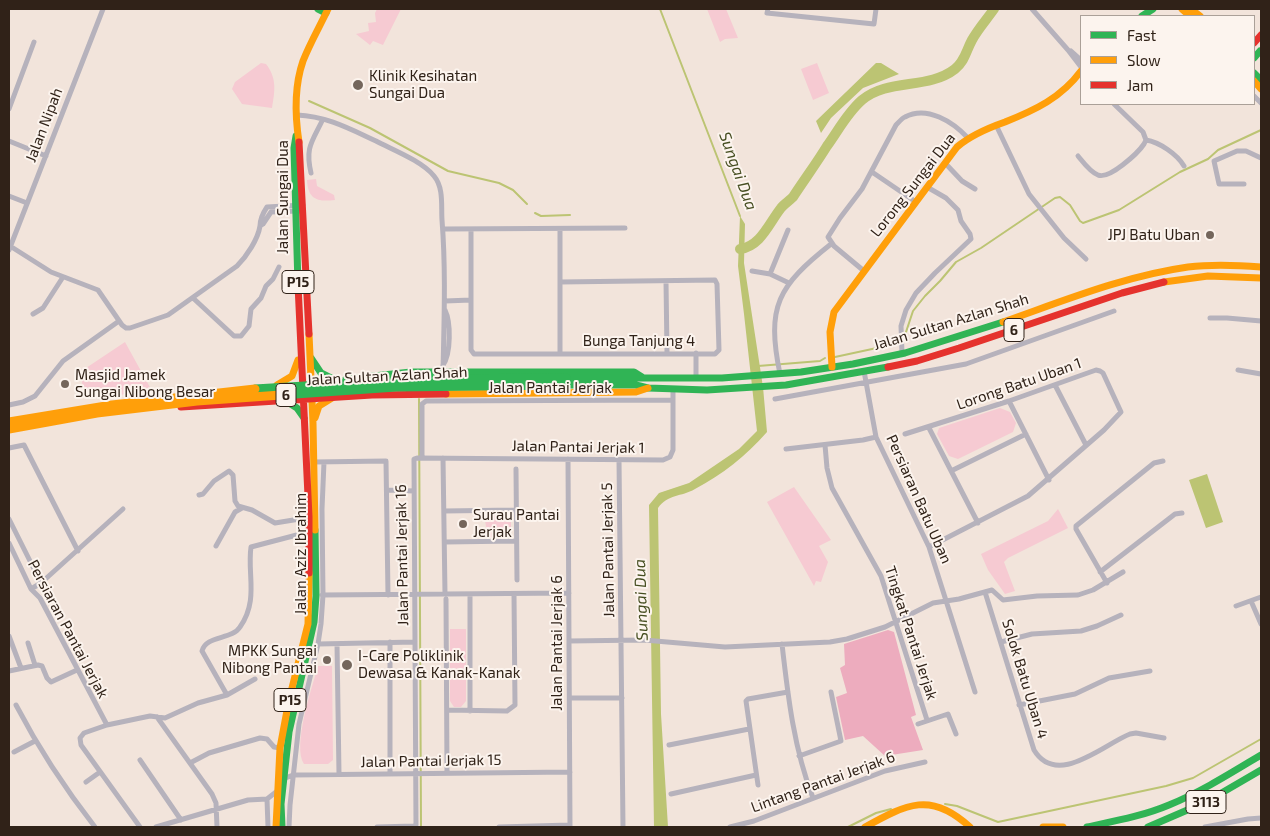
<!DOCTYPE html>
<style>
body{margin:0}
#map{position:relative;width:1270px;height:836px;overflow:hidden;background:#f2e4db;font-family:"Exo 2",sans-serif}
canvas{display:block}
.frame{position:absolute;inset:0;border:10px solid #302218;pointer-events:none}
.legend{position:absolute;left:1080px;top:15px;width:175px;height:90px;box-sizing:border-box;background:#fcf4ee;border:1px solid #aaa098;margin:0;padding:6px 9px;list-style:none;font-size:15px;color:#302218}
.legend li{display:flex;align-items:center;gap:10px;height:25px}
.legend b{width:25px;border:1px solid #aaa098}
</style>
<div id="map">
<canvas width="1270" height="836"></canvas>
<div class="frame"></div>
<ul class="legend">
<li><b style="height:6px;background:#30b455"></b>Fast</li>
<li><b style="height:6px;background:#ff9f0a"></b>Slow</li>
<li><b style="height:6px;background:#e5322d"></b>Jam</li>
</ul>
</div>
<script>
const g = document.querySelector('canvas').getContext('2d');
g.lineJoin = 'round';
function fillPath(path, color) { g.fillStyle = color; g.fill(path, 'evenodd'); }
function stroke(path, color, width, dash) { g.strokeStyle = color; g.lineWidth = width; g.lineCap = dash ? 'butt' : 'round'; g.setLineDash(dash || []); g.stroke(path); }
function drawText(font, color, halo, rows, align = 'center') {
  g.font = font + ' "Exo 2",sans-serif'; g.lineWidth = 4; g.setLineDash([]); g.textBaseline = 'middle'; g.strokeStyle = halo; g.fillStyle = color; for (const [text, x, y, turn = 0] of rows) {
    g.save(); g.translate(x, y); g.rotate((+turn || 0) * Math.PI / 180); g.textAlign = isNaN(turn) ? turn : align; if (halo) g.strokeText(text, 0, 0); g.fillText(text, 0, 0); g.restore();
  }
}
fillPath(new Path2D(`
 M377 9H401L383 45 373 41 370 45 356 34 369 31 368 23 376 22 375 13Z
 M707 9H726L738 38 725 39 720 42Z
 M261 63 266 64C277 78 275 91 272 108L242 104 232 89 235 82Z
 M817 63 829 93 813 100 801 69Z
 M316 179 317 186 334 195 335 200C318 202 308 200 307 180Z
 M125 342 152 391 85 399 80 372Z
 M1000 408 1010 412 1016 423 1013 432 958 459 949 456 937 434 939 428Z
 M794 487 831 540 819 546 828 562 821 582 816 581 814 586 767 502Z
 M1058 509 1068 528 1008 558 1004 562 1015 591 1005 594 988 570 981 554 1048 521Z
 M484 515 508 516 511 520V534L508 537H488Z
 M450 629H466V701L461 707H454L450 701Z
 M318 666H332L333 760 328 764H304C292 747 312 687 318 666Z`), '#f6cad2');
fillPath(new Path2D(`
 M888 630 894 632 916 715 911 717 923 750 885 756 863 736 845 740 836 697 847 693 840 668 845 665 844 644Z`), '#edacbe');
fillPath(new Path2D(`
 M876 63H881L899 74 863 88 831 118 821 133 816 121Z
 M740 216 745 224 744 263 763 387 767 432C745 457 723 474 695 489 681 497 668 494 658 508L661 714 668 827H654L649 505 659 493 689 483 739 449 757 431 744 314 738 266Z
 M1207 474 1223 522 1206 528 1189 480Z`), '#bcc473');
stroke(new Path2D(`
 M660 9 740 216
 M309 101 370 128 448 171 499 183 513 190 527 204
 M535 213 541 216 570 215
 M904 338 913 311 925 296 940 281 956 262 981 248 1055 198 1060 197 1070 205 1080 221 1083 223 1119 210 1180 172 1208 159 1218 150 1261 130
 M835 357 900 343
 M758 366 820 361 825 358
 M419 399 421 827
 M945 804 957 806 998 822 1166 786 1193 778 1261 739
 M848 827 876 813 891 809`), '#bcc473', 2);
stroke(new Path2D(`
 M740 249C761 246 769 223 781 208 784 204 789 201 793 197 804 180 816 164 827 146 838 131 847 113 862 100 888 78 928 90 955 69 965 61 966 51 972 40 978 29 987 19 994 9`), '#bcc473', 10);
stroke(new Path2D(`
 M768 9 767 13 874 24 876 9
 M1032 9 1068 50 1081 67
 M1071 51 1081 60
 M1254 96 1261 103
 M9 109 34 42
 M297 115C326 116 350 129 376 141 393 150 422 161 434 176 444 188 441 206 442 220 446 271 444 321 443 372
 M996 125 1029 194 1064 238 1086 259
 M1146 140C1159 142 1177 154 1184 166
 M9 141 46 156
 M1078 156C1083 162 1090 172 1098 175 1109 180 1138 153 1144 144L1146 140 1143 132 1114 104
 M945 163 962 181 975 189
 M872 172 916 202
 M311 173C305 147 312 142 323 119
 M1244 184H1219L1214 161 1237 151H1246L1261 158
 M9 196 27 203
 M260 226 263 224 271 212 298 211
 M444 229 625 228
 M471 229V350L474 354H715L719 350 717 284 715 280 560 282
 M10 246 51 272 98 290 122 325 126 328H130L168 315 237 266C247 256 258 239 260 226 260 219 263 213 267 207L303 205
 M9 250 103 9
 M752 271 770 274 789 283
 M864 271 834 246 828 237 840 218 862 189 896 125C899 122 902 118 905 117 927 105 953 122 968 138
 M770 274 788 230
 M666 281 667 353
 M193 298 234 336H241L249 326 251 309 261 298 266 286 273 279 279 267
 M445 301 471 300
 M33 314 43 308 63 277
 M1210 318H1227L1261 321
 M902 353 901 326 906 310 916 293 935 273 971 239 970 234 961 221 958 210 946 198 927 187
 M560 354V229
 M443 365C451 354 451 322 445 310
 M1238 370 1261 374
 M864 371 876 437 929 547 975 692
 M780 374C766 306 778 286 831 244
 M696 378V353
 M1055 385 1086 445
 M775 399 966 364 1114 311
 M1009 401 1049 480
 M9 405 23 402 35 396 63 361 119 321
 M929 428 978 523
 M905 434 1009 401 1096 370 1100 371 1103 373 1121 412 1104 430 1028 496 929 547
 M825 445 827 468 832 488 881 576 927 720
 M9 448 24 445 78 551
 M786 449 863 440 876 437
 M422 458V404L426 401 673 400
 M443 458 445 594
 M568 459 570 827
 M619 460 623 827
 M314 462 386 461 388 595
 M516 469 517 580
 M951 471 1026 434
 M387 490 414 491
 M199 495 203 494 214 481 229 471 233 475 235 501 238 506 252 510 275 523 312 517
 M444 511 516 510
 M9 519 41 583
 M445 542 516 541
 M9 543 31 589 40 598 107 725
 M216 546 235 512 242 508
 M1100 572 1175 514 1182 513
 M1107 583 1076 529V526L1154 463 1163 461
 M31 589 41 583 123 509
 M985 592 1034 750C1057 788 1104 744 1130 734L1136 733 1164 738
 M322 595 569 593
 M446 599 447 773
 M1251 601 1261 624
 M1236 606 1261 597
 M9 636 21 668
 M569 641 644 640 725 647 830 642 847 639 885 627 933 603 959 599 992 590 1003 600 1037 596 1078 595 1093 590 1123 572
 M1001 642 1032 634 1081 631 1097 626 1121 615
 M28 643 35 665
 M318 644 415 642
 M337 644 339 774
 M782 644C788 697 794 749 813 798
 M9 671 38 665 42 666 47 678 51 682 77 670
 M227 695 202 651C206 635 232 640 240 627 259 600 247 574 251 547L312 531
 M570 698H622
 M16 705C40 751 63 786 95 827
 M1019 705 1075 694 1109 678 1150 671
 M447 710 507 711 515 705 514 594
 M470 711V594
 M157 717 212 794 216 803 217 827
 M918 724 948 714 956 734
 M669 745 749 729
 M14 752 35 741
 M799 756 841 741 831 692
 M140 760 181 820
 M190 763 209 753 260 738 267 739 274 747 280 748
 M390 774V642
 M283 779 293 775 570 772
 M86 782 100 772
 M758 785 746 701 748 699 788 692
 M671 794 756 775
 M267 799 268 827
 M140 827 81 745 80 738 84 733 107 725 150 716 165 718 198 703 227 695 255 679
 M156 827 248 800 267 799 276 792
 M289 827 290 805 299 724 318 644 321 624 323 595 322 509 324 462
 M377 827 414 826 416 825 414 459 417 458 663 460 670 457 673 450V389
 M499 827 570 825
 M730 827 754 821 885 771 925 762
 M1205 827 1248 819 1261 818`), '#b6b2bc', 5);
stroke(new Path2D(`
 M318 9 326 13
 M1142 16 1153 9
 M1254 58 1260 51
 M1254 73 1261 80
 M296 136 294 148 298 285
 M311 358 321 373 335 380
 M566 378H722L801 372 853 364 905 353 1003 322
 M346 379 411 372H634L642 377
 M566 385H636L648 388 707 390 786 385 888 367
 M286 401 297 408 304 418
 M282 827 281 804 289 732 314 622 316 596 315 530
 M1087 827C1115 821 1143 816 1169 805 1201 792 1231 773 1261 755
 M1148 827 1206 802 1261 770`), '#30b455', 7);
stroke(new Path2D(`
 M1182 9 1190 16
 M1191 9 1200 16
 M1254 81 1261 89
 M299 142C295 116 294 87 303 61 310 43 320 26 328 9
 M1164 282 1208 276 1261 278
 M1003 322C1063 301 1124 276 1188 267 1212 264 1237 265 1261 267
 M309 334 313 423 315 530
 M832 367 830 332 834 312 957 147C971 135 988 128 1005 122 1035 110 1061 98 1081 71
 M277 385 292 376 298 360
 M446 394 636 392 648 388
 M315 418 319 406 332 398
 M276 827 280 748 289 700 308 624 309 573
 M865 827C907 804 931 791 970 827
 M1043 827H1063`), '#ff9f0a', 7);
stroke(new Path2D(`
 M1254 43 1261 35
 M299 142 309 334
 M298 285 309 517V573
 M888 367 917 361 959 348 1122 293 1164 282
 M181 407 372 395 446 394`), '#e5322d', 7);
stroke(new Path2D(`
 M255 389 422 379 566 378
 M281 395 396 387 566 385`), '#30b455', 9);
stroke(new Path2D(`
 M9 422 112 405 255 389
 M9 429 97 413 197 401 281 395`), '#ff9f0a', 9);
for (const [x, y, r, color] of [
 [358,85,6,"#74665c"],
 [1210,235,5,"#74665c"],
 [65,384,5,"#74665c"],
 [463,524,5,"#74665c"],
 [327,660,5,"#74665c"],
 [347,665,6,"#74665c"]
]) { const dot = new Path2D(); dot.arc(x, y, r, 0, 2 * Math.PI); g.fillStyle = color; g.fill(dot); stroke(dot, '#fcf4ee', 2); }
for (const [x, y, w] of [
 [298,282,32],
 [1014,330,20],
 [286,395,20],
 [290,700,32],
 [1206,802,40]
]) { const box = new Path2D(); box.roundRect(x - w / 2, y - 11.5, w, 23, 4); g.fillStyle = '#fcf4ee'; g.fill(box); stroke(box, '#302218', 1); }
drawText('bold 14px', '#302218', null, [
 ["P15",298,282],
 ["6",1014,330],
 ["6",286,395],
 ["P15",290,700],
 ["3113",1206,802]
]);
drawText('15px', '#302218', '#fcf4ee', [
 ["Klinik Kesihatan",369,76],
 ["Sungai Dua",369,93],
 ["JPJ Batu Uban",1200,235,"right"],
 ["Masjid Jamek",75,375],
 ["Sungai Nibong Besar",75,392],
 ["Surau Pantai",473,515],
 ["Jerjak",473,532],
 ["MPKK Sungai",317,651,"right"],
 ["Nibong Pantai",317,668,"right"],
 ["I-Care Poliklinik",358,656],
 ["Dewasa & Kanak-Kanak",358,673]
], 'left');
drawText('15px', '#302218', '#fcf4ee', [
 ["Jalan Nipah",44,125,-69],
 ["Lorong Sungai Dua",913,185,-52],
 ["Jalan Sungai Dua",283,197,-90],
 ["Jalan Sultan Azlan Shah",951,322,-17],
 ["Bunga Tanjung 4",639,341],
 ["Jalan Sultan Azlan Shah",387,376,-3],
 ["Lorong Batu Uban 1",1019,384,-19],
 ["Jalan Pantai Jerjak",550,388],
 ["Jalan Pantai Jerjak 1",578,447,1],
 ["Persiaran Batu Uban",919,499,66],
 ["Jalan Pantai Jerjak 5",608,550,-91],
 ["Jalan Aziz Ibrahim",301,554,-90],
 ["Jalan Pantai Jerjak 16",402,555,-91],
 ["Persiaran Pantai Jerjak",68,629,62],
 ["Tingkat Pantai Jerjak",911,633,72],
 ["Jalan Pantai Jerjak 6",557,643,-90],
 ["Solok Batu Uban 4",1025,679,73],
 ["Jalan Pantai Jerjak 15",431,761,-1],
 ["Lintang Pantai Jerjak 6",823,782,-20]
]);
drawText('italic 16px', '#464e21', '#fcf4ee', [
 ["Sungai Dua",738,171,70],
 ["Sungai Dua",641,600,-92]
]);
</script>
